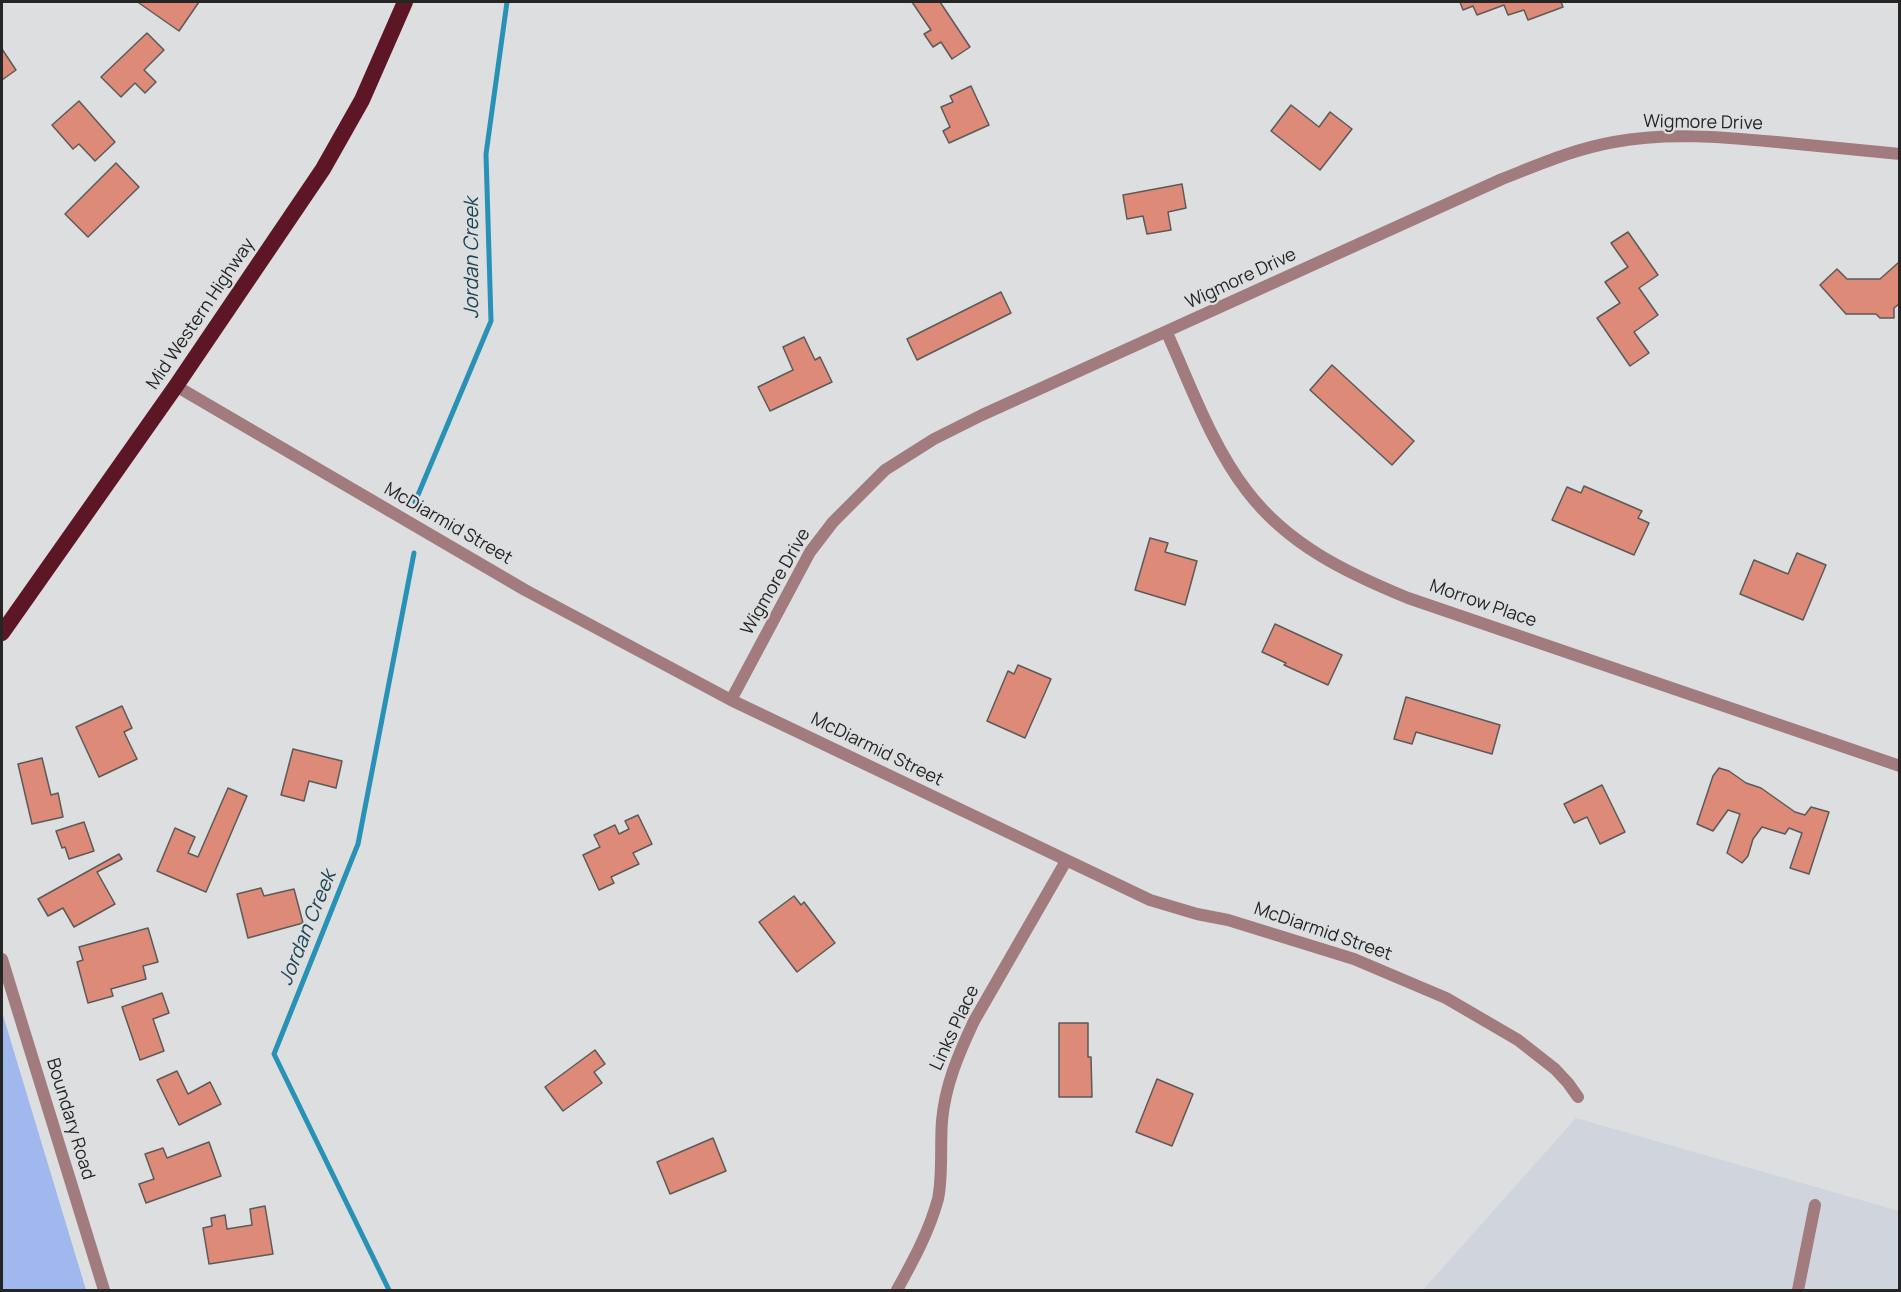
<!DOCTYPE html>
<style>
body{margin:0}
#map{position:relative;width:1901px;height:1292px;overflow:hidden;background:#dddedf;font-family:Manrope,sans-serif}
canvas{display:block}
.frame{position:absolute;inset:0;border:3px solid #252525;pointer-events:none}
</style>
<div id="map">
<canvas width="1901" height="1292"></canvas>
<div class="frame"></div>
</div>
<script>
const g = document.querySelector('canvas').getContext('2d');
g.lineJoin = 'round';
function fillPath(path, color) { g.fillStyle = color; g.fill(path, 'evenodd'); }
function stroke(path, color, width, dash) { g.strokeStyle = color; g.lineWidth = width; g.lineCap = dash ? 'butt' : 'round'; g.setLineDash(dash || []); g.stroke(path); }
function drawText(font, color, halo, rows, align = 'center') {
  g.font = font + ' Manrope,sans-serif'; g.lineWidth = 4.5; g.setLineDash([]); g.textBaseline = 'middle'; g.strokeStyle = halo; g.fillStyle = color; for (const [text, x, y, turn = 0] of rows) {
    g.save(); g.translate(x, y); g.rotate((+turn || 0) * Math.PI / 180); g.textAlign = isNaN(turn) ? turn : align; if (halo) g.strokeText(text, 0, 0); g.fillText(text, 0, 0); g.restore();
  }
}
fillPath(new Path2D(`
 M1576 1118 1899 1211V1290H1423Z`), '#d0d4dc');
fillPath(new Path2D(`
 M2 1012 86 1290H2Z`), '#a0b8ed');
stroke(new Path2D(`
 M415 502 491 321 486 154 507 2
 M389 1290 274 1054 358 844 414 553`), '#2792b6', 5);
const building = new Path2D(`
 M140 2H199L179 31 139 3Z
 M912 2H940L970 47 952 59 941 42 933 47 924 34 931 30Z
 M1460 2H1561L1563 7 1528 20 1524 10 1508 15 1504 5 1477 15 1473 6 1463 10Z
 M147 33 164 50 144 70 156 82 145 93 135 83 121 97 101 77Z
 M2 49 16 70 2 80Z
 M971 86 989 125 949 143 943 131 950 127 941 107 953 102 950 96Z
 M79 101 115 142 95 161 79 144 73 149 52 125Z
 M1291 105 1319 127 1330 112 1352 129 1320 170 1271 131Z
 M116 163 139 187 88 237 65 214Z
 M1182 184 1186 208 1168 212 1171 230 1147 234 1143 216 1127 219 1123 195Z
 M1628 232 1658 275 1639 288 1658 315 1634 332 1649 353 1630 366 1597 318 1620 303 1605 282 1628 267 1611 243Z
 M1898 263H1900V291L1899 304 1894 308V318H1880L1876 314H1846L1820 285 1837 269 1847 279H1880Z
 M1001 292 1011 313 917 360 907 339Z
 M804 337 815 360 820 357 832 382 770 411 758 387 793 370 783 347Z
 M1332 365 1414 441 1392 465 1310 390Z
 M1584 486 1642 511 1638 518 1649 523 1634 555 1552 520 1567 487 1581 493Z
 M1150 538 1168 543 1165 552 1197 561 1185 605 1135 590Z
 M1797 553 1826 565 1803 620 1740 594 1754 560 1788 574Z
 M1275 624 1342 655 1328 685 1284 665 1286 663 1262 652Z
 M1018 665 1051 679 1025 738 987 721 1008 671 1014 674Z
 M1406 697 1500 725 1492 754 1416 732 1412 744 1394 739Z
 M122 706 132 728 124 732 137 759 99 777 76 727Z
 M293 749 342 761 336 788 309 781 304 801 281 795Z
 M42 758 51 795 58 793 63 817 32 824 18 764Z
 M1719 768 1729 771 1746 783 1761 788 1795 812 1805 815 1811 807 1829 812 1809 874 1790 868 1802 833 1789 828 1785 834 1762 827 1753 839 1748 856 1742 863 1727 853 1740 814 1728 810 1713 831 1697 824 1713 776Z
 M1602 785 1625 832 1600 844 1587 817 1574 823 1564 804Z
 M228 788 247 796 206 892 157 871 175 828 195 837 188 853 198 857Z
 M638 815 652 844 633 853 639 864 611 877 614 883 599 890 583 855 600 847 594 835 615 825 619 834 629 829 625 821Z
 M84 822 94 851 69 859 65 847 62 848 56 831Z
 M119 854 122 859 97 872 115 904 74 927 63 908 48 916 38 899Z
 M261 888 264 896 294 889 303 923 248 938 237 894Z
 M794 896 801 905 804 902 835 943 797 972 759 922Z
 M148 928 158 962 143 966 146 979 111 989 113 996 88 1003 77 962 83 960 79 947Z
 M162 993 169 1013 153 1019 164 1051 140 1060 122 1007Z
 M1059 1023H1088V1057H1091L1092 1097H1059Z
 M595 1050 605 1064 594 1072 602 1083 563 1111 545 1087Z
 M177 1071 188 1094 210 1082 221 1104 179 1125 157 1080Z
 M1157 1079 1193 1094 1172 1146 1136 1132Z
 M713 1138 726 1171 670 1194 657 1162Z
 M209 1142 221 1176 146 1203 139 1184 154 1179 145 1154 163 1148 167 1158Z
 M265 1206 273 1254 209 1264 203 1228 212 1226 211 1218 225 1215 227 1229 252 1225 250 1209Z`);
fillPath(building, '#de8a78');
stroke(building, '#5b5a59', 1.5);
stroke(new Path2D(`
 M1167 333C1190 384 1212 446 1247 491 1288 545 1347 573 1408 598L1900 766
 M176 386 525 590 731 700 1150 900 1197 914 1228 920 1354 959 1446 998 1518 1040 1555 1069 1568 1083 1578 1097
 M731 700 810 552 833 522 885 470 934 439 982 415 1502 179C1538 165 1574 149 1614 142 1667 132 1723 137 1777 142 1818 146 1859 150 1900 154
 M2 959 104 1290
 M897 1290C913 1261 929 1232 938 1199 943 1175 940 1145 942 1121 945 1085 959 1053 974 1021L1066 861
 M1798 1290 1815 1205`), '#a17b7e', 12);
stroke(new Path2D(`
 M2 633 176 386 323 169 362 100 405 2`), '#5c1625', 16);
drawText('18px', '#252525', '#dddedf', [
 ["Wigmore Drive",1703,123,1],
 ["Wigmore Drive",1241,279,-25],
 ["Mid Western Highway",201,314,-56],
 ["McDiarmid Street",448,524,30],
 ["Wigmore Drive",776,582,-60],
 ["Morrow Place",1483,604,19],
 ["McDiarmid Street",877,750,26],
 ["McDiarmid Street",1323,932,19],
 ["Links Place",955,1028,-65],
 ["Boundary Road",70,1119,73]
]);
drawText('italic 20px', '#1a4556', '#dddedf', [
 ["Jordan Creek",472,258,-90],
 ["Jordan Creek",308,928,-68]
]);
</script>
